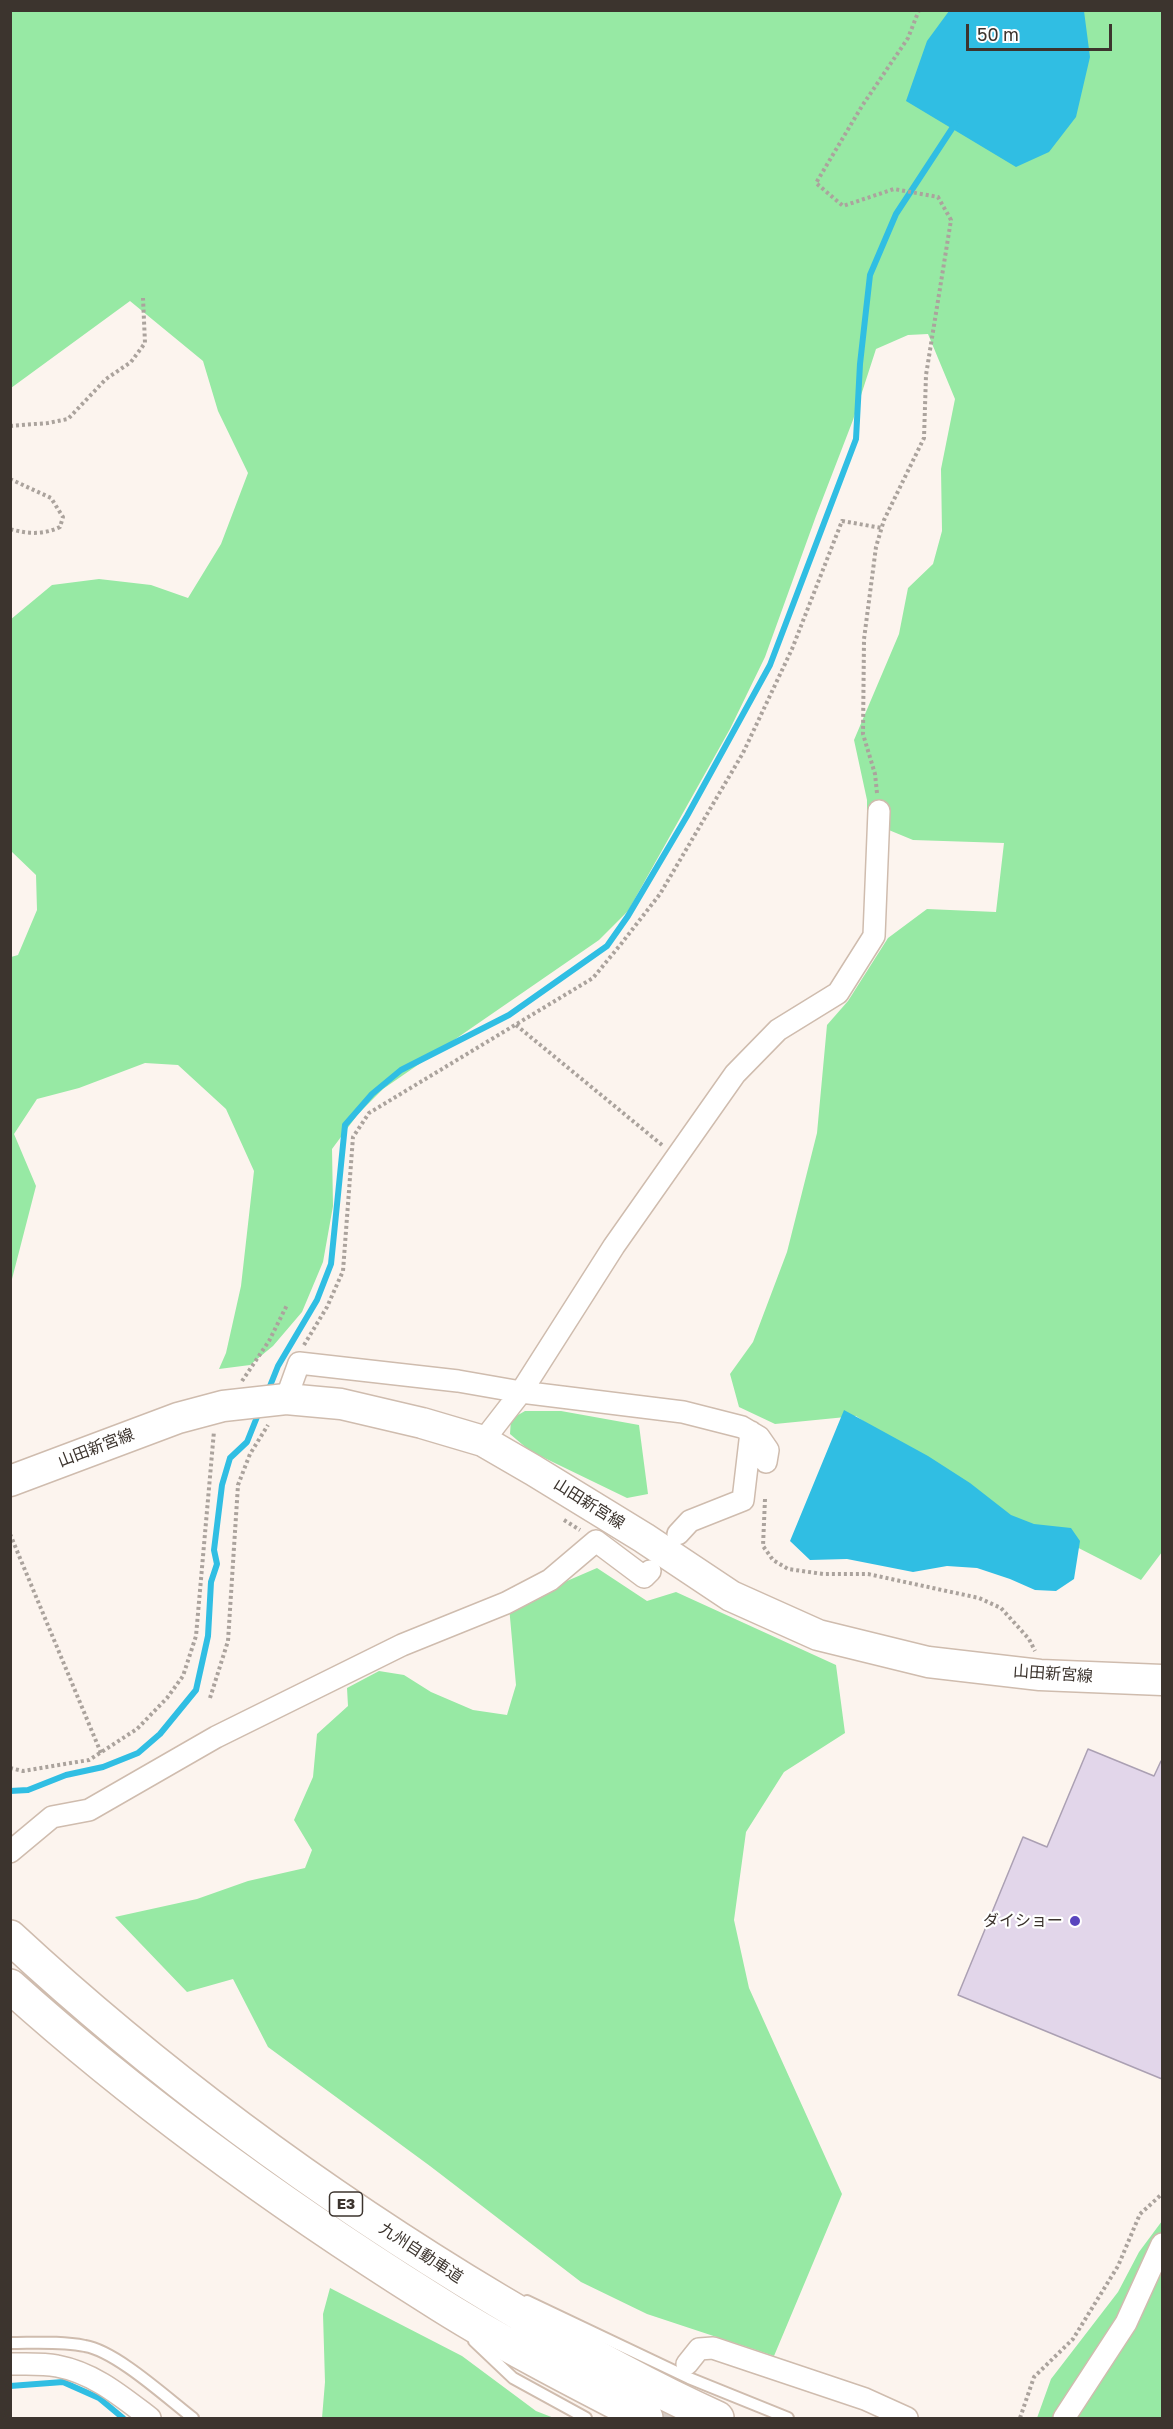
<!DOCTYPE html>
<meta charset="utf-8">
<style>
body{margin:0}
#map{position:relative;width:1173px;height:2429px;overflow:hidden;background:#fcf4ee;font-family:"Golos Text",sans-serif}
canvas{display:block}
.frame{position:absolute;inset:0;border:12px solid #3c342e;pointer-events:none}
.scale{position:absolute;left:966px;top:24px;width:146px;height:27px;box-sizing:border-box;border:3px solid #3c342e;border-top:0;padding-left:8px;font-size:18px;line-height:21px;white-space:nowrap;color:#3c342e;-webkit-text-stroke:4px #fff;paint-order:stroke}
</style>
<div id="map">
<canvas width="1173" height="2429"></canvas>
<div class="frame"></div>
<div class="scale">50 m</div>
</div>
<script>
const g = document.querySelector('canvas').getContext('2d');
g.lineJoin = 'round';
function fillPath(path, color) { g.fillStyle = color; g.fill(path, 'evenodd'); }
function stroke(path, color, width, dash) { g.strokeStyle = color; g.lineWidth = width; g.lineCap = dash ? 'butt' : 'round'; g.setLineDash(dash || []); g.stroke(path); }
function drawText(font, color, halo, rows, align = 'center') {
  g.font = font + ' "Golos Text","Noto Sans JP",sans-serif'; g.lineWidth = 4.5; g.setLineDash([]); g.textBaseline = 'middle'; g.strokeStyle = halo; g.fillStyle = color; for (const [text, x, y, turn = 0] of rows) {
    g.save(); g.translate(x, y); g.rotate((+turn || 0) * Math.PI / 180); g.textAlign = isNaN(turn) ? turn : align; if (halo) g.strokeText(text, 0, 0); g.fillText(text, 0, 0); g.restore();
  }
}
fillPath(new Path2D(`
 M11 11H1162V1552L1141 1580 1061 1539 962 1511 922 1462 856 1416 775 1424 739 1407 730 1374 753 1342 787 1252 817 1133 827 1025 848 1001 888 938 927 909 996 912 1004 843 913 840 867 821V800L854 740 899 634 908 588 933 564 942 531 941 469 955 399 928 334 908 335 876 349 853 420 816 516 765 657 730 729 628 911 599 940 383 1089 358 1114 332 1149 333 1206 323 1262 302 1312 273 1346 250 1365 219 1369 226 1353 241 1286 254 1171 226 1109 178 1065 145 1063 79 1088 37 1099 14 1134 36 1186 12 1279 11 1280V957L18 955 37 910 36 875 11 851 10 620 52 585 99 579 151 585 188 598 221 544 248 473 218 411 203 361 130 301 11 388Z
 M525 1411H561L639 1425 648 1494 627 1498 530 1451 510 1434 511 1419Z
 M597 1568 647 1601 676 1592 836 1665 845 1733 784 1772 746 1832 734 1920 749 1988 842 2194 774 2356 647 2314 581 2282 430 2166 268 2047 233 1979 187 1992 115 1917 197 1899 248 1881 305 1868 312 1850 294 1820 313 1777 317 1734 348 1706 347 1688 379 1671 404 1675 431 1692 473 1710 507 1715 516 1685 509 1606Z
 M1162 2221V2418H1037L1051 2379 1118 2292 1139 2252Z
 M330 2288 462 2356 536 2411 554 2418H322L325 2382 323 2314Z`), '#97e9a4');
fillPath(new Path2D(`
 M949 11H1084L1090 57 1076 117 1049 152 1016 167 906 101 927 41Z
 M844 1410 928 1456 970 1483 1011 1515 1034 1524 1071 1528 1080 1541 1074 1579 1056 1591 1035 1590 1010 1579 977 1568 947 1566 913 1572 847 1559 810 1560 790 1541Z`), '#30bee3');
stroke(new Path2D(`
 M268 1391 278 1366 317 1300 331 1264 345 1125 372 1094 401 1070 509 1015 607 946 628 916 687 816 770 665 856 439 860 364 870 275 896 214 955 124
 M10 1791 28 1790 66 1775 103 1767 138 1753 160 1734 196 1690 208 1636 211 1582 217 1564 214 1550 222 1485 230 1458 247 1442 259 1412
 M10 2386 63 2382 99 2398 123 2418`), '#30bee3', 6);
const building = new Path2D(`
 M1088 1749 1154 1776 1161 1761H1162V2079L958 1995 1023 1837 1047 1847Z`);
fillPath(building, '#e2d6ea');
stroke(building, '#aba0b3', 1.5);
stroke(new Path2D(`
 M661 2418 687 2364`), '#d6cec8', 21, [21, 10]);
const lane = new Path2D(`
 M527 2301 689 2378 788 2418
 M474 2341 513 2378 586 2418
 M10 2343C35 2343 61 2341 85 2346 116 2351 167 2398 193 2418`);
const street = new Path2D(`
 M286 1399 299 1363 458 1381 521 1392 683 1412 742 1427 759 1437 768 1450 766 1462
 M483 1441 521 1392 614 1246 735 1074 778 1030 838 993 874 936 879 811
 M678 1534 690 1521 743 1500 751 1432
 M10 1852 52 1817 89 1810 216 1737 402 1645 506 1603 550 1580 596 1541 644 1577 650 1571
 M10 2364C26 2364 43 2363 57 2366 94 2373 121 2396 150 2418
 M687 2364 699 2349 713 2348 865 2399 907 2418
 M1064 2418 1126 2323 1162 2244`);
const secondary = new Path2D(`
 M10 1481 178 1418 223 1406 286 1399 341 1404 422 1423 483 1441 533 1470 644 1538 731 1596 818 1635 928 1662 1040 1675 1162 1680`);
const highway = new Path2D(`
 M10 1937C160 2076 322 2195 497 2300 569 2343 641 2384 717 2418
 M10 1986C139 2102 282 2205 428 2297 498 2342 572 2380 646 2418`);
stroke(lane, '#cfbcae', 14);
stroke(street, '#cfbcae', 24);
stroke(secondary, '#cfbcae', 33);
stroke(highway, '#cfbcae', 36);
stroke(new Path2D(`
 M10 426 48 423 68 419 106 379 131 362 145 343 143 298
 M10 479 51 498 63 517 60 527C43 535 28 534 10 529
 M877 793 875 774 863 734 864 639 876 547 884 520 924 438 926 375 951 220 938 197 894 189 843 206 816 183 862 106 908 38 919 10
 M516 1025 662 1145
 M304 1345 327 1307 343 1271 353 1137 369 1113 593 978 621 944 660 894 743 753 792 649 842 521 882 528
 M242 1381 269 1341 287 1305
 M765 1499 763 1546 773 1560 788 1569 823 1574H868L979 1598 1001 1608 1029 1639 1035 1651
 M564 1520 580 1530
 M10 1534 101 1753
 M210 1698 228 1641 238 1485 250 1454 268 1425
 M10 1768 23 1771 89 1760 137 1729 167 1698 183 1676 196 1636 214 1431
 M1020 2418 1034 2377 1073 2339 1118 2266 1140 2214 1162 2194`), '#aba39d', 4, [3, 3]);
stroke(lane, '#fff', 10);
stroke(street, '#fff', 21);
stroke(secondary, '#fff', 30);
stroke(highway, '#fff', 33);
for (const [x, y, r, color] of [
 [1075,1921,6,"#5945be"]
]) { const dot = new Path2D(); dot.arc(x, y, r, 0, 2 * Math.PI); g.fillStyle = color; g.fill(dot); stroke(dot, '#fff', 2); }
for (const [x, y, w] of [
 [346,2204,33]
]) { const box = new Path2D(); box.roundRect(x - w / 2, y - 12, w, 24, 4.5); g.fillStyle = '#fff'; g.fill(box); stroke(box, '#3c342e', 1.5); }
drawText('bold 15px', '#3c342e', null, [
 ["E3",346,2204]
]);
drawText('16px', '#3c342e', '#fff', [
 ["山田新宮線",96,1448,-21],
 ["山田新宮線",589,1504,32],
 ["山田新宮線",1053,1674,4],
 ["九州自動車道",421,2253,33]
]);
drawText('16px', '#3c342e', '#fff', [
 ["ダイショー",1063,1921]
], 'right');
</script>
